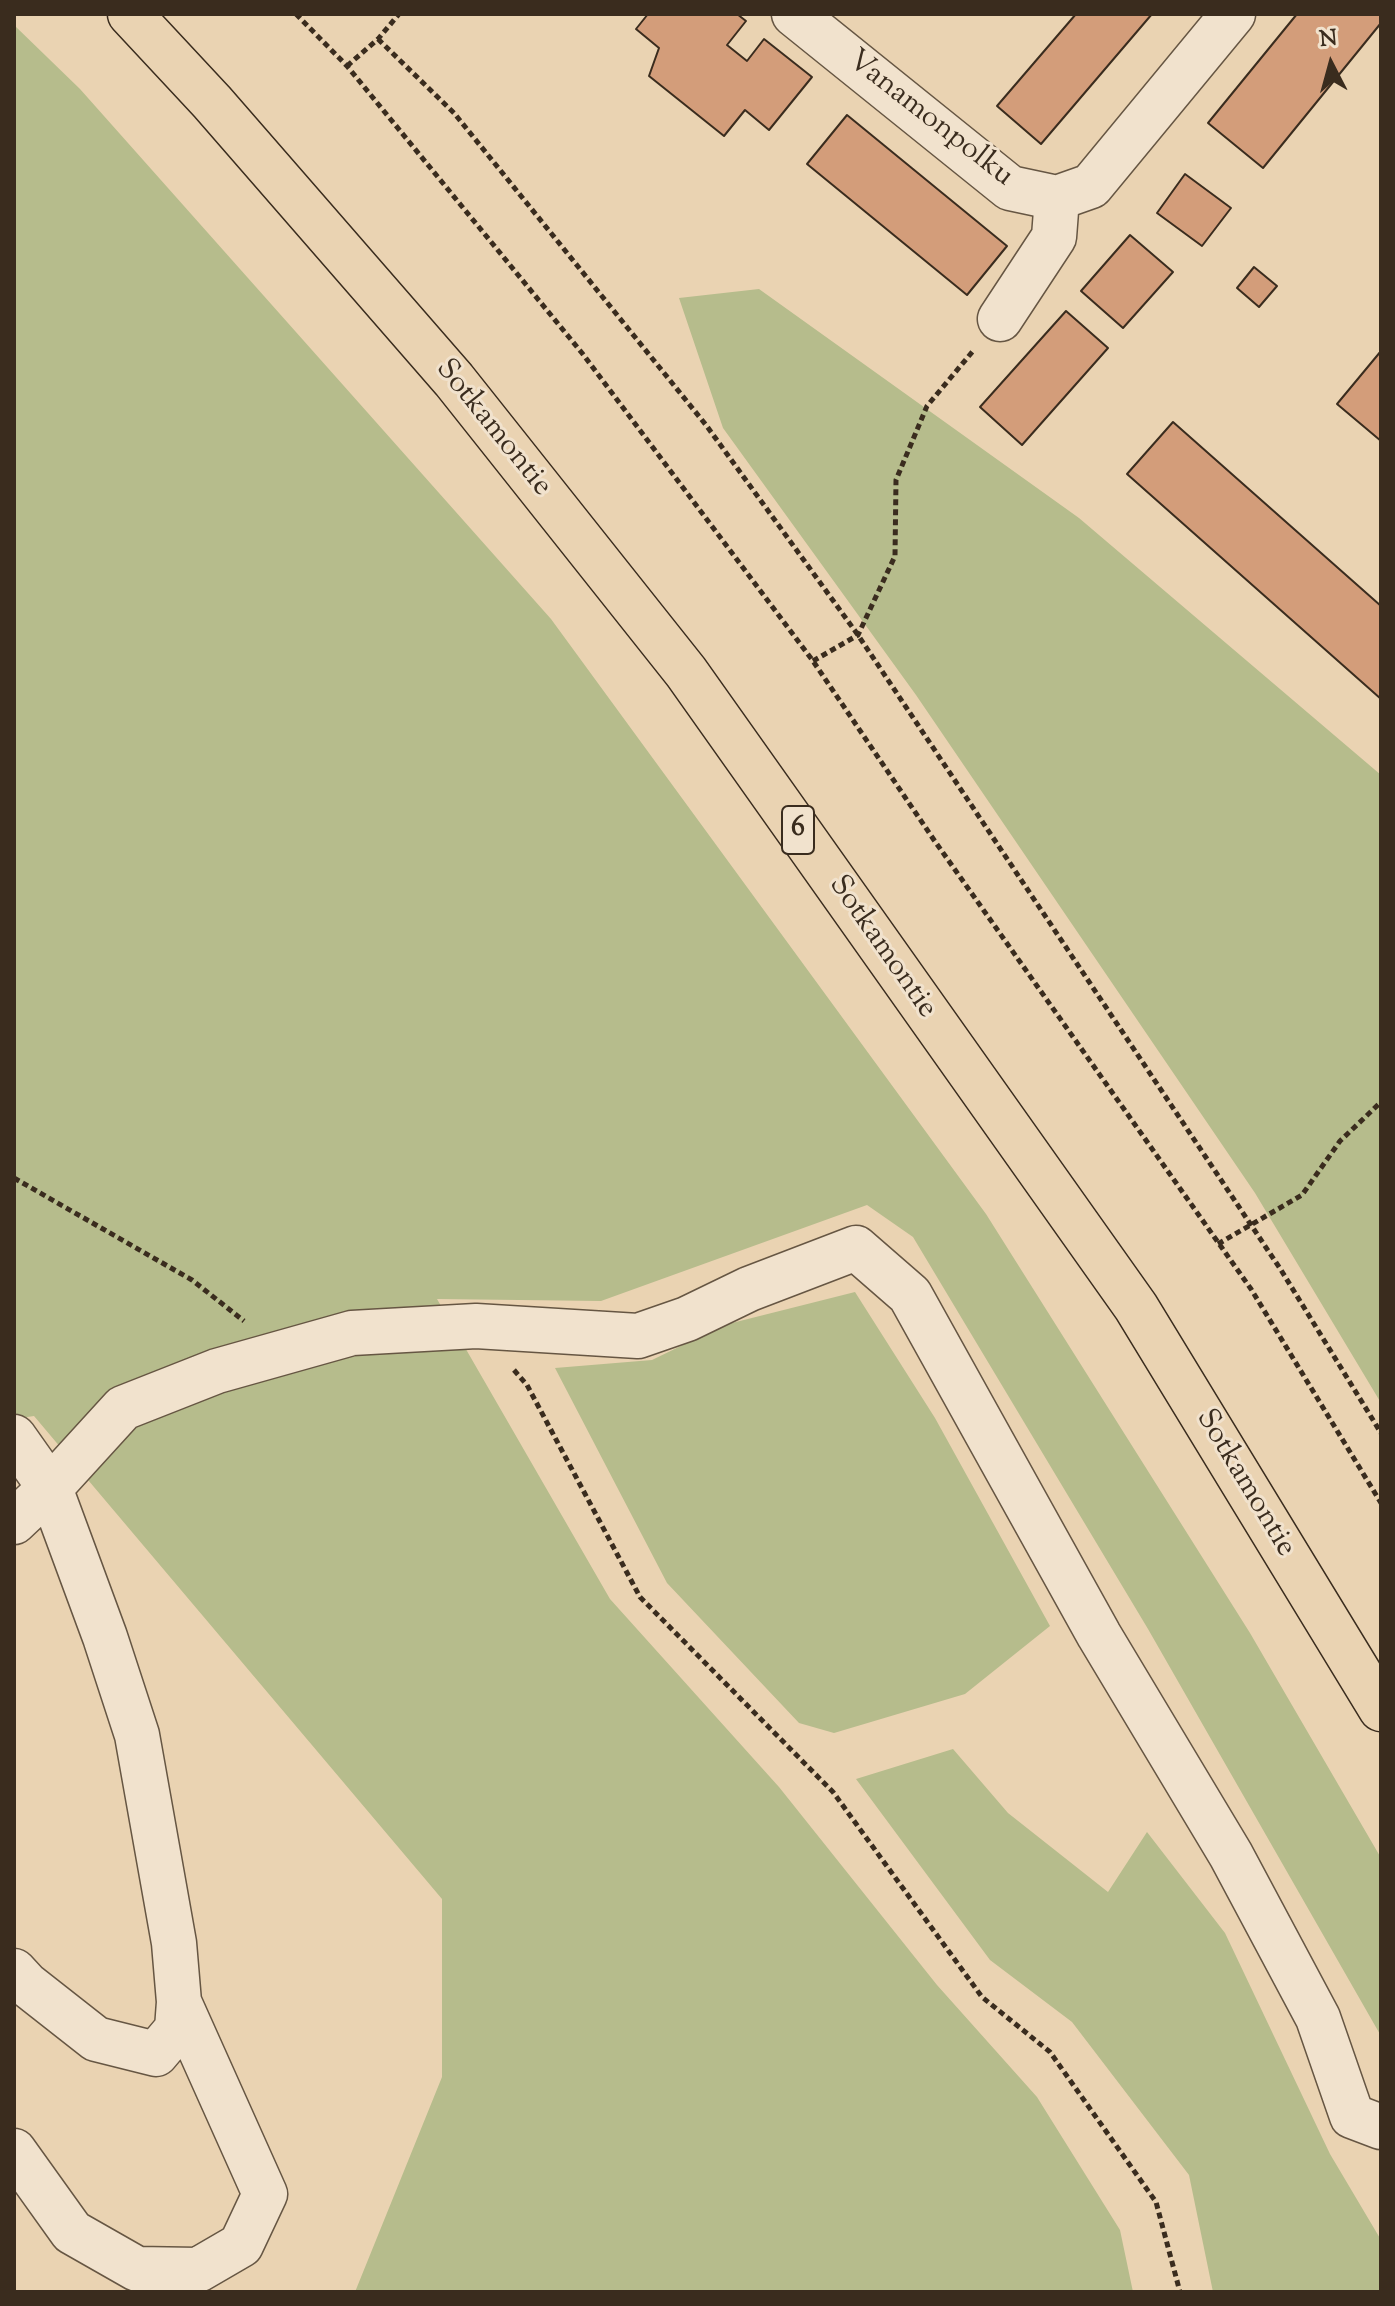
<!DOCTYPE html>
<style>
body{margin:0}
#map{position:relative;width:1395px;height:2306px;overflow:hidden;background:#ead3b2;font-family:"Sorts Mill Goudy",serif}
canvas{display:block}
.frame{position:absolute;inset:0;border:16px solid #3a2c1e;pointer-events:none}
.north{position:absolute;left:1291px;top:24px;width:80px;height:80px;-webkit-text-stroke:6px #f1e2cd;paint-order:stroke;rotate:354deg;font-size:22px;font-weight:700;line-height:32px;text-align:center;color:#3a2c1e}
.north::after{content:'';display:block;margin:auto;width:28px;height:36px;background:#3a2c1e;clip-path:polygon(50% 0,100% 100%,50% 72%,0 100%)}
</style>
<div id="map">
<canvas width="1395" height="2306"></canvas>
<div class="frame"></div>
<div class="north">N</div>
</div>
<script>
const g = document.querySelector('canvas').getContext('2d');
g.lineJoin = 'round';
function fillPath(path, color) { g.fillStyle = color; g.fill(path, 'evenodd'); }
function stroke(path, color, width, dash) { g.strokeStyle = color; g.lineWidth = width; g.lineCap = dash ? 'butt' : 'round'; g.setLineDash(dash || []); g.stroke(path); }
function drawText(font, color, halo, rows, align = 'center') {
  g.font = font + ' "Sorts Mill Goudy",serif'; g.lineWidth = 6; g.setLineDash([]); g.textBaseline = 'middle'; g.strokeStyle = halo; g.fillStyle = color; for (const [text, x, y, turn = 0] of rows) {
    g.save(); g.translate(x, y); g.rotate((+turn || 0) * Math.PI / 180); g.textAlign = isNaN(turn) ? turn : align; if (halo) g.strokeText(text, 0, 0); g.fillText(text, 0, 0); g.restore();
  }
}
fillPath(new Path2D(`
 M14 25 80 89 551 619 986 1214 1250 1633 1381 1858V2036L1148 1629 913 1237 867 1205 601 1301 437 1299 610 1599 779 1787 937 1985 1037 2097 1120 2230 1133 2292H355L442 2077V1899L34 1416 14 1419Z
 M759 289 1079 518 1381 775V1403L1255 1193 916 695 723 428 679 298Z
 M855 1292 935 1418 1050 1626 965 1694 834 1733 799 1723 667 1583 555 1368 652 1360 724 1325Z
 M953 1749 1008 1813 1108 1892 1147 1832 1225 1933 1330 2154 1381 2240V2292H1213L1189 2175 1072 2022 990 1960 856 1779Z`), '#b6bc8c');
const building = new Path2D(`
 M648 14H737L746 21 727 45 747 61 764 39 812 77 769 130 745 110 724 136 649 76 659 48 636 29Z
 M1076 14H1152L1041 144 997 106Z
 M1297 14H1381V23L1263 168 1208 123Z
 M847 115 1007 246 967 295 807 164Z
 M1185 174 1231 208 1202 246 1157 213Z
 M1130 235 1173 272 1123 328 1081 291Z
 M1254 267 1277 286 1259 307 1237 288Z
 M1066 311 1108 348 1022 445 980 407Z
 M1381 351V441L1337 404Z
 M1173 422 1381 606V699L1127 474Z`);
fillPath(building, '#d39d7a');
stroke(building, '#3a2c1e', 2);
const street = new Path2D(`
 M794 14 1010 188 1057 198 1091 186 1233 14
 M1000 319 1054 237 1057 198
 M14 1437 50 1488 105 1637 137 1735 174 1943 179 2002 177 2029 156 2054 96 2039 26 1984 14 1971
 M14 1522 50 1488 123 1408 217 1371 352 1333 476 1326 638 1336 687 1319 749 1289 856 1248 910 1295 1099 1635 1231 1855 1318 2018 1352 2116 1381 2127
 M14 2151 72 2232 137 2269 198 2270 241 2245 265 2194 179 2002`);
const highway = new Path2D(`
 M130 14 212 102 454 380 686 672 1136 1307 1381 1709`);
stroke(street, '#665643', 47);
stroke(highway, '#3a2c1e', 47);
stroke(new Path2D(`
 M296 14 347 66 582 353 813 661 934 840 1251 1289 1381 1503
 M378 39 454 113 706 425 858 635 1281 1270 1381 1433
 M347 66 378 39 399 14
 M813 661 858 635 895 556 896 480 927 406 973 351
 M14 1178 192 1280 244 1321
 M1218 1244 1302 1195 1340 1141 1381 1102
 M514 1370 527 1385 640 1597 833 1792 982 1997 1050 2052 1156 2202 1180 2292`), '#3a2c1e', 5, [6, 4]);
stroke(street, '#f1e2cd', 44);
stroke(highway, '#ead3b2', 44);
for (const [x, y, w] of [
 [798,830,32]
]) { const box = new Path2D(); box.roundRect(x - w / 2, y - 24, w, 48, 6); g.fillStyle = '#f1e2cd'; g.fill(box); stroke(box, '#3a2c1e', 2); }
drawText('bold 28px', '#3a2c1e', null, [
 ["6",798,830]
]);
drawText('30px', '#3a2c1e', '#f1e2cd', [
 ["Vanamonpolku",929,120,38],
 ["Sotkamontie",492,429,51],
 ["Sotkamontie",881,948,55],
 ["Sotkamontie",1244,1484,59]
]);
</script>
